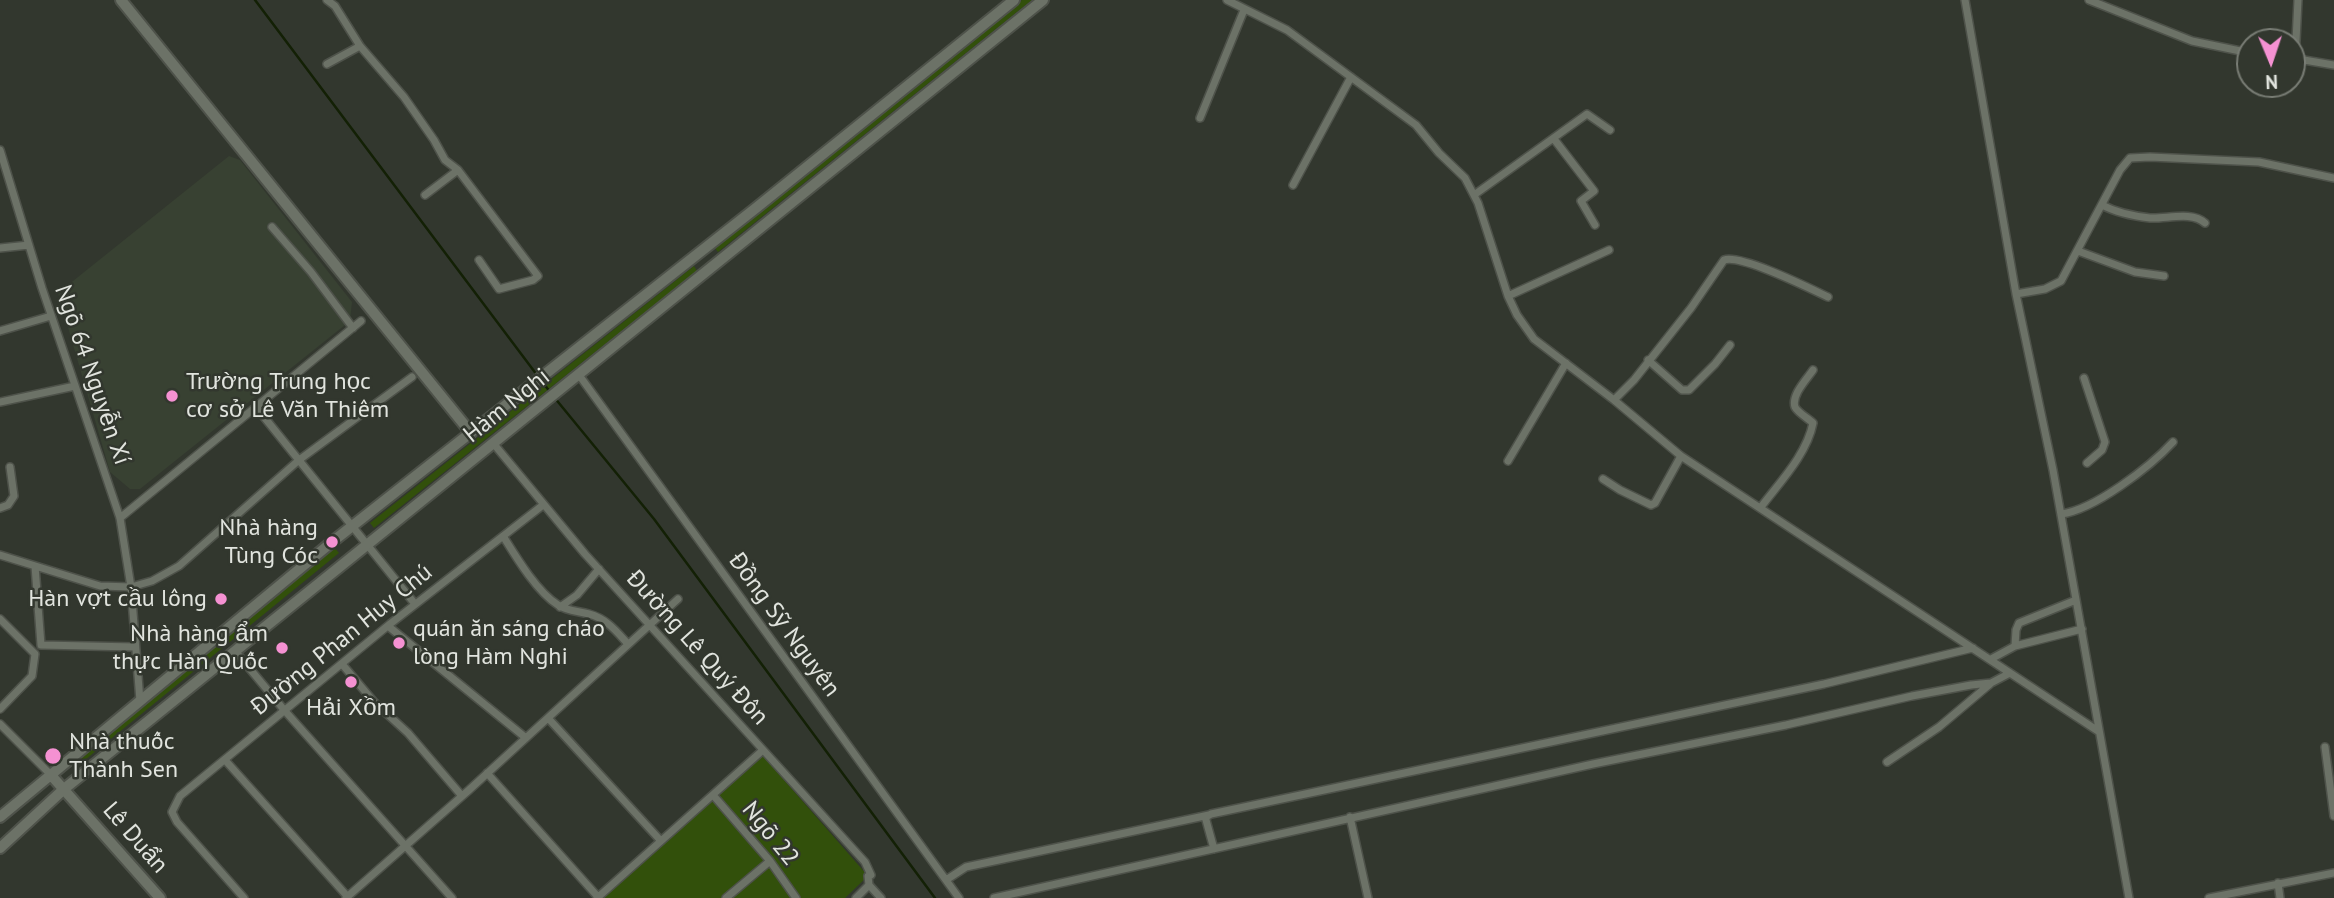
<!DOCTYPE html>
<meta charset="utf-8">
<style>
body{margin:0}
#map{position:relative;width:2334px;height:898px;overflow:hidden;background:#32372e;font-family:"PT Sans",sans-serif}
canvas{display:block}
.north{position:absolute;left:2236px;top:28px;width:70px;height:70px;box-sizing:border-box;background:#32372e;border:2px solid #787c74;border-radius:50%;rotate:178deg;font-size:19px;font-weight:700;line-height:28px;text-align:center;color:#e1e4de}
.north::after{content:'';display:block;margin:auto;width:24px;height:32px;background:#f591d2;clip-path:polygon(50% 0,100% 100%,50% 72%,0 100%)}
</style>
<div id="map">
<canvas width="2334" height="898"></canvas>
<div class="north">N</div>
</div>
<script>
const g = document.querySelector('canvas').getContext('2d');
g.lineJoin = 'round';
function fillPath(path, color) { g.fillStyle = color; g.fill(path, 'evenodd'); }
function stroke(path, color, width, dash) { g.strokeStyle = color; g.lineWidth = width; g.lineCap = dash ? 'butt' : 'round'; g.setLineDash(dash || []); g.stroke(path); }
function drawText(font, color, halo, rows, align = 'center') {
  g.font = font + ' "PT Sans",sans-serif'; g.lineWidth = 5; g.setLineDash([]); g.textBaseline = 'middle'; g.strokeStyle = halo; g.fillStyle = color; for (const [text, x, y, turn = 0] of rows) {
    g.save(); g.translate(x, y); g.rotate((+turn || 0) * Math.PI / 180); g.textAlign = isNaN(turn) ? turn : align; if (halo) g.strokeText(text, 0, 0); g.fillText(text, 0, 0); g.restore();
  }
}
fillPath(new Path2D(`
 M229 156 240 160 352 302 350 321 140 489H130L110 472 58 293Z`), '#384132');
fillPath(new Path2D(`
 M1022 0H1032L718 252 714 247Z
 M694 266 697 271 374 528 370 523Z
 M335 548 339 553 80 764 76 760Z
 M763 756 868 876 845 898H604L601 895Z`), '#32500b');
stroke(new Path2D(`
 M255 0 537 375
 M541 380 550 392
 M554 397 654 519 935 898`), '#132005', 2.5);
const street = new Path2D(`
 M327 0 335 6 360 46 327 64
 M1227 0 1287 30 1416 125 1439 153 1465 178 1478 203 1508 296 1517 315 1534 339 1614 400 1681 456 2098 731
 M1965 0 2016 294 2053 470 2129 898
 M2089 0 2192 41 2250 53
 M360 46 404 97 434 140 445 160 458 170
 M2292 57 2296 41 2298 0
 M2292 58 2334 65
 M1200 118 1244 10
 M1554 139 1594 191 1581 201 1595 225
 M0 150 42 288 120 518 131 587 140 701
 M1293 185 1351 77
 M425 195 458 170 538 276 533 280 499 289 479 260
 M1474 195 1587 114 1610 130
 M2102 205C2117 213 2133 216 2150 218 2167 219 2192 211 2205 223
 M272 227 311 272 353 328
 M0 248 29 245
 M2078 251 2135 272 2164 276
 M2016 294 2045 289 2061 281 2120 170 2130 158 2150 157 2259 162 2334 178
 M1508 296 1609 250
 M0 331 51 316
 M1648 360 1682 390H1689L1715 364 1730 345
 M579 375 959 898
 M2084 378 2105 442 2102 450 2087 463
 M1614 400 1634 380 1691 308 1724 260C1741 254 1809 288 1828 297
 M0 402 75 386
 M256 407 415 604
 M493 443 585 554 865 862 871 875 868 876 869 885 856 898
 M1508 461 1566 363
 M1603 479 1620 490 1651 505 1655 503 1681 456
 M1761 507C1780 482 1807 454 1813 423 1808 418 1798 413 1795 407 1791 395 1807 379 1813 370
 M0 508 8 505 14 496 10 467
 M2061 514C2094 510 2150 467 2173 442
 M120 518 361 321
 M503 536C516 557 537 592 558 605 567 611 578 611 589 614 607 619 616 631 628 644
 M0 555 100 586 131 587 152 581 179 566 299 460 412 377
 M35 566 41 645 135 647
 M560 607 577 595 599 569
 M0 619 35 654 32 676 0 709
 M388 626 526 738
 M2015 646 2016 630 2019 623 2076 600
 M235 651 285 711 452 898
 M1991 659 2015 646 2082 629
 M342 664 374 702 408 733 462 796
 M548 718 661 841
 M0 724 50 774
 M2325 747 2334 816
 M225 760 348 897
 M1887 762 1939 727 1990 684
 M487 773 599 898
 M713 795 770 861 796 898
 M1350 817 1368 898
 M1214 849 1206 820V817L1211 814 1824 684 1973 648
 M946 880 966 867 1209 815
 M2278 883 2280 898
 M869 885 881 898
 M244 898 177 822 172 812 180 796 390 624 543 505
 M346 898 469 790 678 599
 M597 898 763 750
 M726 898 770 861
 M994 898 1593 764 1786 725 1912 696 1971 685 1991 683 2010 673
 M2209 898 2334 873`);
const secondary = new Path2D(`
 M121 0 471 433
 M50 774 160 898
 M0 817 332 542 756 208 1014 0
 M0 848 64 789 1043 0`);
stroke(street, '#4e524a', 10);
stroke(secondary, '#4e524a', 14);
stroke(street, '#6c7267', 7);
stroke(secondary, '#6c7267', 10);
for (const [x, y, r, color] of [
 [172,396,7,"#f591d2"],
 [332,542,7,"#f591d2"],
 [221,599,7,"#f591d2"],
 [399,643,7,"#f591d2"],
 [282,648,7,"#f591d2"],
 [351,682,7,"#f591d2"],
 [53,756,9,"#f591d2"]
]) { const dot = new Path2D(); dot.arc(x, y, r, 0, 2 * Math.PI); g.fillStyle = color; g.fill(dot); stroke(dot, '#32372e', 2.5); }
drawText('24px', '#e1e4de', '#32372e', [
 ["Ngõ 64 Nguyễn Xí",92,375,71],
 ["Hàm Nghi",507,406,-39],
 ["Đồng Sỹ Nguyên",784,625,54],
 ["Đường Phan Huy Chú",342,640,-39],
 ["Đường Lê Quý Đôn",697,648,48],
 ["Ngõ 22",770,834,51],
 ["Lê Duẩn",135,838,49]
]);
drawText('24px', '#e1e4de', '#32372e', [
 ["Trường Trung học",186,382],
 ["cơ sở Lê Văn Thiêm",186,410],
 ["Nhà hàng",318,528,"right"],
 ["Tùng Cóc",318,556,"right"],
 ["Hàn vợt cầu lông",207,599,"right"],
 ["quán ăn sáng cháo",413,629],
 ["lòng Hàm Nghi",413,657],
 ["Nhà hàng ẩm",268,634,"right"],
 ["thực Hàn Quốc",268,662,"right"],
 ["Hải Xồm",351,708,"center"],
 ["Nhà thuốc",69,742],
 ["Thành Sen",69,770]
], 'left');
</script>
